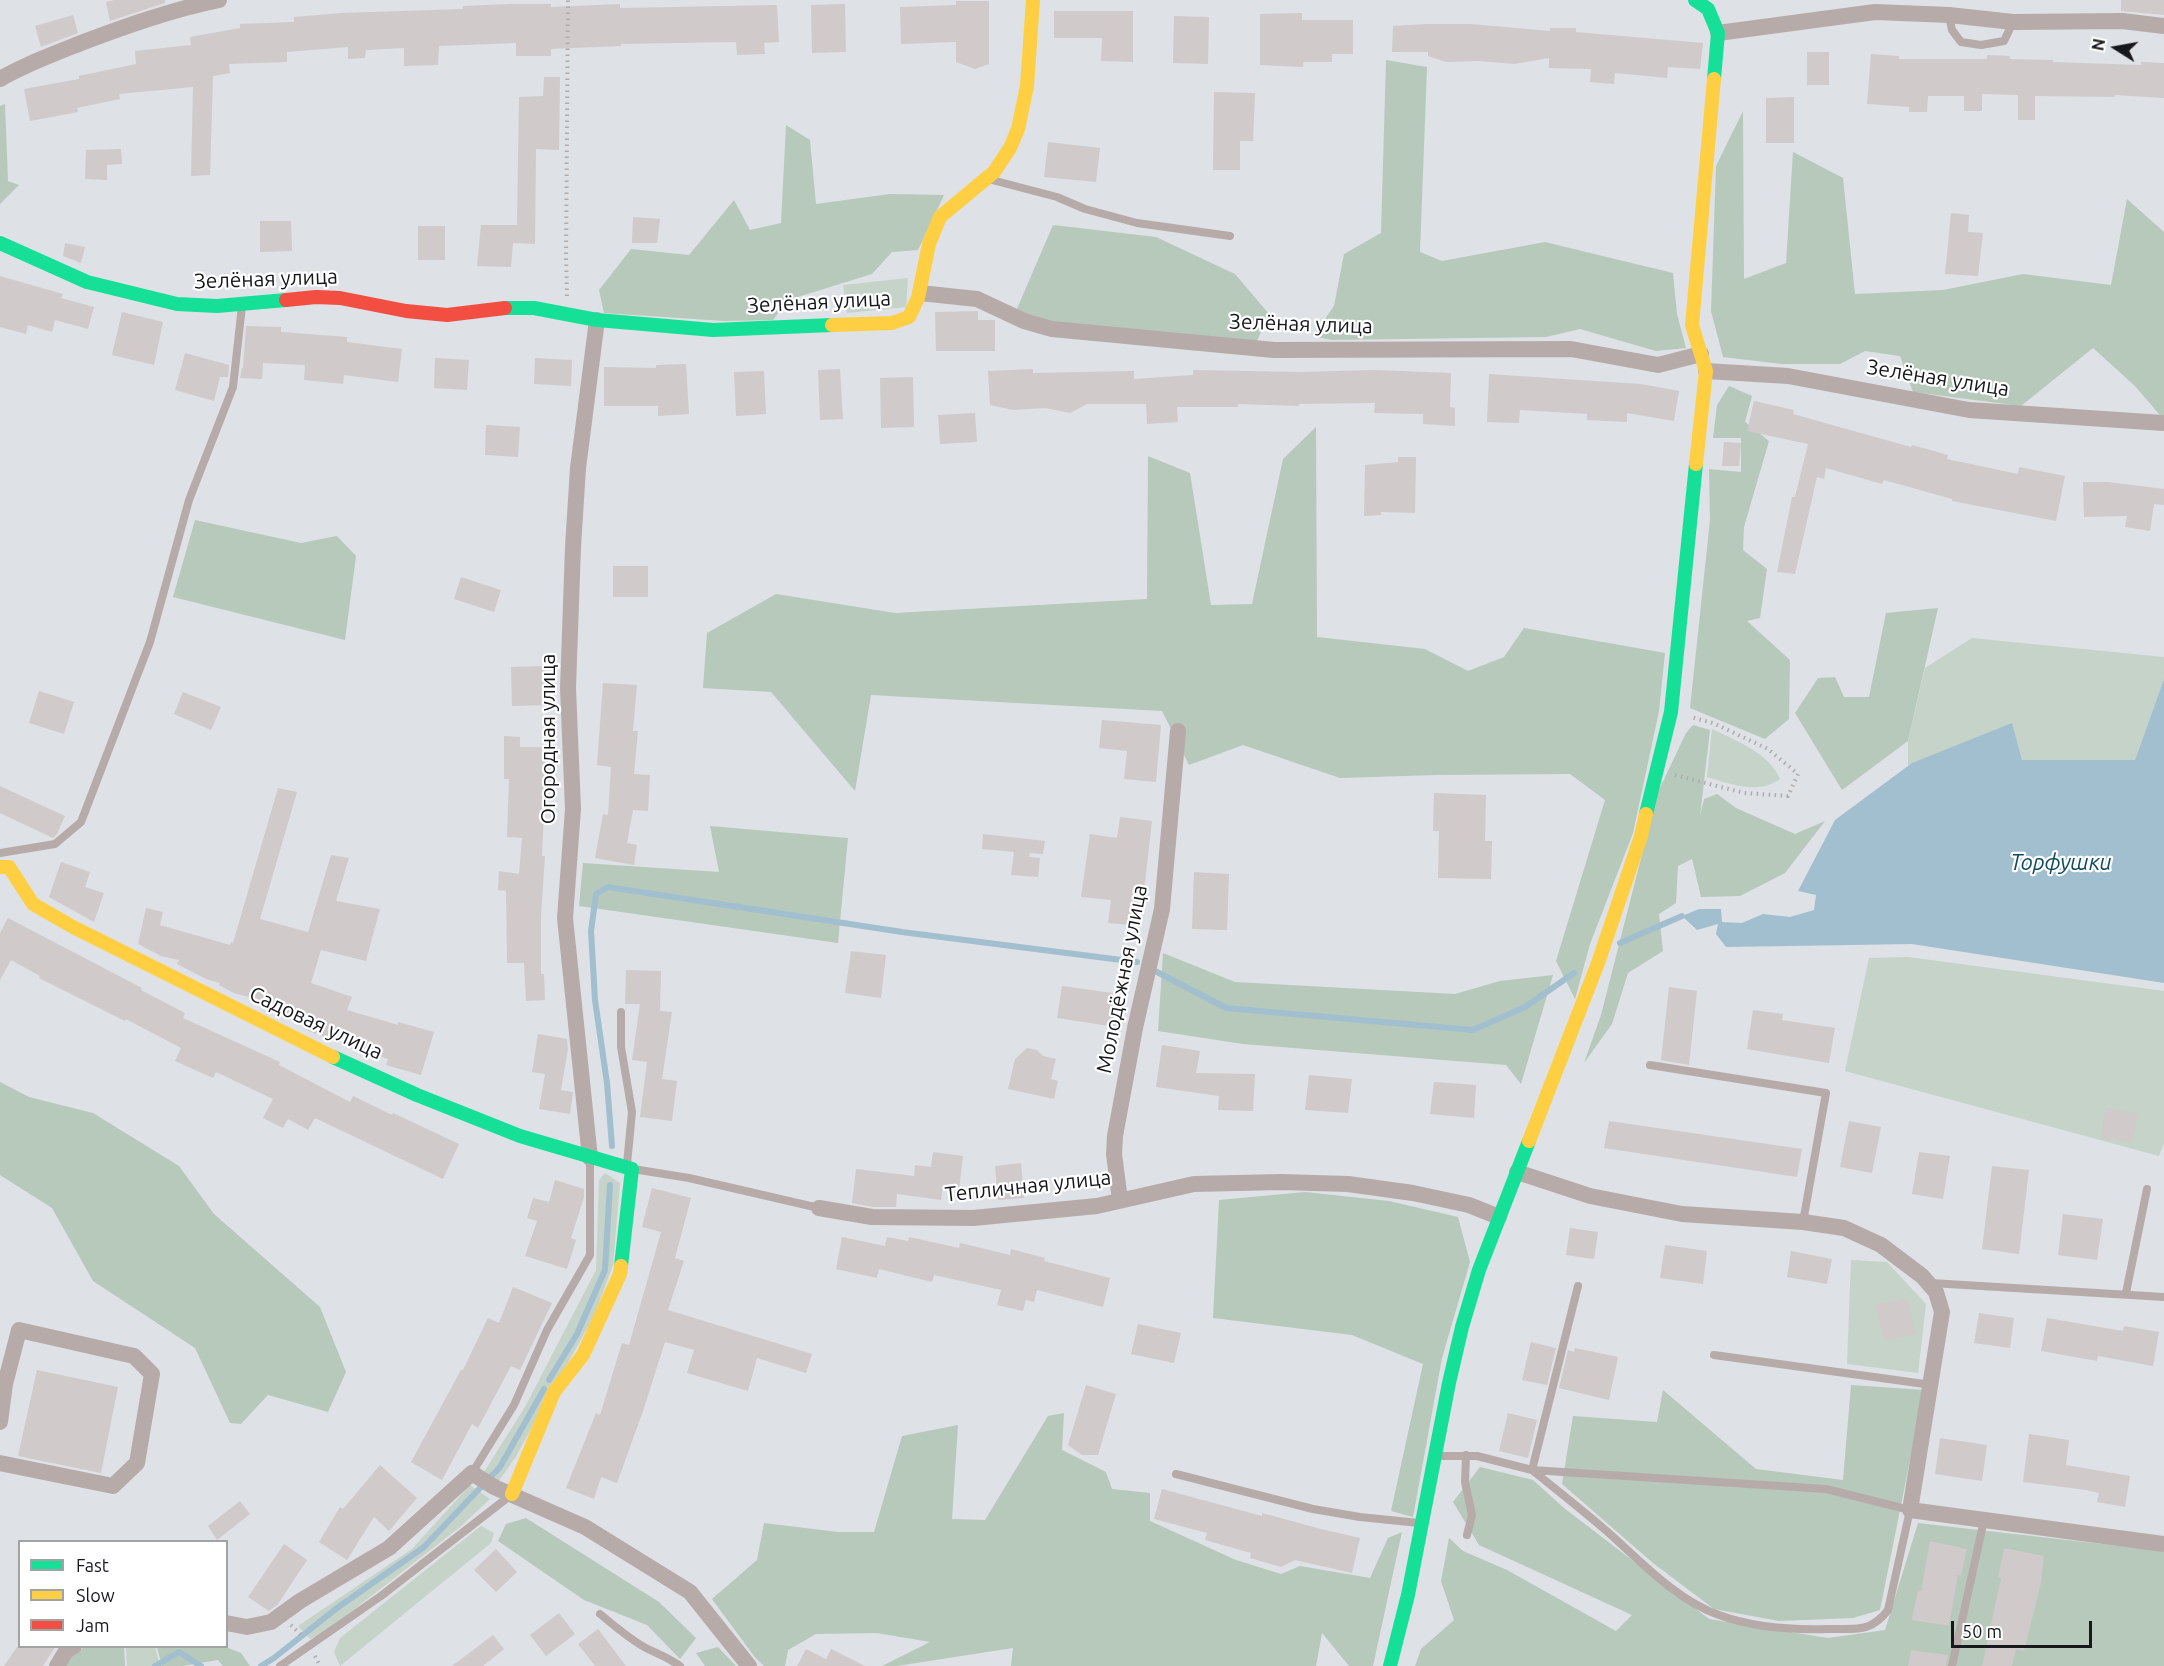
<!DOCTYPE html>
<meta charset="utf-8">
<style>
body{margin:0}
#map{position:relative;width:2164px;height:1666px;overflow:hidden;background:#dee1e6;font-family:Ubuntu,sans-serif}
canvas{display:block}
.legend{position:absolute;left:18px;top:1540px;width:210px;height:108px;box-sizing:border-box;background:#fff;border:2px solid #a2a3a4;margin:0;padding:8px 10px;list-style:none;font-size:18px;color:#16181b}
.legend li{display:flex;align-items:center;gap:12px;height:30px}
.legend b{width:30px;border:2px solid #a2a3a4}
.north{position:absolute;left:2086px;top:18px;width:60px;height:60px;-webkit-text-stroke:4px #fff;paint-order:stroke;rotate:281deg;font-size:16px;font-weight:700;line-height:24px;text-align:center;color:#16181b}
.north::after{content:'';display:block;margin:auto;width:21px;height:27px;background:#16181b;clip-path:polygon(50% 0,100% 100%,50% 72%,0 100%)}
.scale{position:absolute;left:1951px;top:1621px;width:141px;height:27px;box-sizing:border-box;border:3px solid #16181b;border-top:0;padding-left:8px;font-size:18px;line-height:21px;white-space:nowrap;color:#16181b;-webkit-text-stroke:4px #fff;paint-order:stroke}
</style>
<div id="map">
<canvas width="2164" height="1666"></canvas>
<ul class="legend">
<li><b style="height:8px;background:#16e098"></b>Fast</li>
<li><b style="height:8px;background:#ffcf43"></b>Slow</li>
<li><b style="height:8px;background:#f24e42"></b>Jam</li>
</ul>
<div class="north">N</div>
<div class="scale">50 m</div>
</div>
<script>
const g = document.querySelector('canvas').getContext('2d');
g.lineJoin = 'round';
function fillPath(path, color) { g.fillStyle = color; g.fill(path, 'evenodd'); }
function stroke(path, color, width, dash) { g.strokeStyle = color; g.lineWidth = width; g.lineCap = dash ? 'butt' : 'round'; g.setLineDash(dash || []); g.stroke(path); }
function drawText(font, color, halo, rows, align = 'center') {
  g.font = font + ' Ubuntu,sans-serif'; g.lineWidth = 4.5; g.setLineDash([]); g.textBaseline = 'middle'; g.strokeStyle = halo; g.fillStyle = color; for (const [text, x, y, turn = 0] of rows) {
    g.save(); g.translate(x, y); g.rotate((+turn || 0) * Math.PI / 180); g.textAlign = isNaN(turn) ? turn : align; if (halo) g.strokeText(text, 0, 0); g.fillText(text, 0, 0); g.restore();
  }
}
fillPath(new Path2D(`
 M908 278 906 307 847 313 843 285Z
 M1972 638 2164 657V679L2135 760H2022L2012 724 1908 765V741L1925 668Z
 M1712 729C1737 741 1769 753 1780 779 1758 795 1731 784 1707 777Z
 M1908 957 2164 991V1143L2159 1156 1845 1071 1869 958Z
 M605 1173 620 1183 613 1265 594 1316 515 1458 498 1482 484 1472 525 1407 596 1270 599 1180Z
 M1851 1260 1887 1262 1926 1304 1918 1373 1847 1364Z
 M470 1485 490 1499 460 1527 325 1632 310 1639 298 1626 412 1549Z
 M481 1526 494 1533 491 1543 340 1666 334 1652 340 1638Z
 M126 1647H155L160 1666H127Z`), '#c5d3c9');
fillPath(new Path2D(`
 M1386 60 1427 67 1420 252 1442 261 1545 242 1673 273 1677 314 1686 348 1656 351 1580 329 1546 337 1331 340 1313 336 1334 306 1344 254 1381 233Z
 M5 104 8 181 19 185 0 204V106Z
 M1743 111 1744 279 1786 263 1793 152 1843 178 1855 294 1943 290 2023 274 2111 285 2127 199 2164 232V416L2159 414 2135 386 2093 348 2021 406 1913 392 1900 356 1865 351 1840 364H1782L1723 357 1711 311 1716 166Z
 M786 125 810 140 816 204 890 194 944 195 918 250 892 252 872 274 788 300 773 320 724 321 604 313 599 290 631 249 689 255 734 200 750 230 781 223Z
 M1053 225 1156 237 1235 274 1269 314 1257 341 1061 323 1016 311Z
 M1729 386 1752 396 1745 422 1769 441 1744 527 1743 550 1767 569 1760 618 1747 621 1790 660 1789 719 1765 739 1690 708 1710 520 1709 469 1741 472V438H1713L1717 405Z
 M1316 427 1317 637 1425 649 1468 671 1504 657 1524 628 1665 653 1659 711 1633 833 1590 944 1575 999 1556 961 1605 800 1570 774 1436 775 1340 778 1243 745 1189 765 1162 711 871 695 855 791 771 692 703 688 707 633 776 594 895 613 1147 599 1148 456 1190 473 1211 605 1252 604 1283 459Z
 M195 520 301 543 337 536 356 556 345 640 173 597Z
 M1938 608 1908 741 1842 790 1795 713 1818 678 1835 677 1844 697H1869L1886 613Z
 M1693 725 1710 730 1700 816 1704 799 1717 794 1736 808 1795 834 1825 821 1785 873 1740 896 1701 897 1692 859 1678 866 1676 903 1659 914 1663 951 1628 973 1612 1024 1584 1063 1601 1015 1658 792 1686 733Z
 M710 826 848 838 838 943 579 906 583 863 719 872Z
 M1163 953 1235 982 1455 994 1500 981 1553 975 1521 1084 1506 1065 1243 1044 1158 1031Z
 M0 1082 29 1097 93 1113 179 1166 214 1214 320 1307 346 1372 328 1412 268 1395 241 1424 230 1423 195 1348 93 1281 52 1208 0 1175Z
 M1305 1192 1389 1201 1458 1217 1470 1262 1442 1358 1413 1517 1391 1511 1423 1364 1352 1335 1213 1318 1219 1200Z
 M1851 1385 1924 1390 1880 1610 1853 1618 1779 1621 1714 1609 1653 1563 1562 1484 1573 1416 1657 1422 1663 1390 1756 1469 1843 1480Z
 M1064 1413 1062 1450 1106 1472 1112 1489 1150 1493V1521L1236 1560 1281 1574 1300 1566 1370 1578 1388 1538 1402 1532 1373 1666H1349L1322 1633 1316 1666H1011L1013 1648 897 1666H882L930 1642 877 1633 816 1634 788 1650 785 1666H764L754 1656 712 1599 757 1560 764 1523 838 1532H874L902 1436 958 1425 952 1519 985 1520 1048 1416Z
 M1480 1467 1533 1480 1564 1508 1709 1619 1828 1638 1885 1630 1918 1523 2164 1551V1666H1415L1421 1649 1454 1620 1441 1581 1449 1538 1463 1551 1507 1570 1616 1631 1632 1615 1479 1545 1453 1502Z
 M526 1518 659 1602 696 1638 680 1659 647 1625 584 1600 498 1541 506 1524Z
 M85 1647H124L125 1666H63L69 1656Z
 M157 1647H226L241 1653 250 1666H223L218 1660 183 1666H162Z
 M718 1647 736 1666H705L696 1653Z`), '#b6c9bb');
fillPath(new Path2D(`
 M2164 679V983L1912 944 1726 947 1716 934 1718 924 1697 930 1682 916 1699 909H1721L1722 922 1742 923 1763 914 1790 917 1814 910 1816 895 1798 891 1835 820 1912 763 2012 723 2022 760H2135Z`), '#a1bfcf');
stroke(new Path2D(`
 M1620 943 1682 916
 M1157 972 1226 1008 1473 1030 1525 1007 1574 973
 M612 1146 607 1083 595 1000 591 931 596 894 608 887 902 932 1137 962
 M549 1380 577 1334 605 1270 610 1185
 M155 1666 179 1652 201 1666
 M261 1666 274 1658 337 1608 424 1547 500 1467 544 1389`), '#a1bfcf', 6);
fillPath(new Path2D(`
 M114 0H165V3L110 21 106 2Z
 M2121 0H2164V15L2121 11Z
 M956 1H989V64L975 69 956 62V42L901 44 900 7 956 5Z
 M510 4H551V7L620 4V8L777 5 779 42 764 43 765 54 737 55 736 42 621 44V46L551 49V56H516V43L439 46 438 65 404 66V48L366 50 365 58 348 59V47L287 52V62L229 64 230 73 213 76 210 175 191 176 193 87 119 94 120 99 77 108 78 112 30 121 24 89 79 79V76L136 64 135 51 191 45 190 37 240 28V24L294 22V17L342 13 463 9V6Z
 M845 4 846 52 812 53 811 5Z
 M1054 11H1133V62L1101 61 1102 38H1054Z
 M1302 13V20H1353V54H1332V62H1303V67L1260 65V14Z
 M73 15 78 33 41 47 35 26Z
 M1174 16 1209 17 1208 64 1173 63Z
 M1427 24H1471L1550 31V28H1576V32L1703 43 1700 69 1668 67 1667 78 1615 73 1614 84 1590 82 1591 69 1549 68V58L1514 64 1479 61 1446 62 1428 56V52H1392L1393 26Z
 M1807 52H1829V85H1807Z
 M1871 54 1899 56V59H1987V55L2010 56V59L2053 60V62L2141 65V62L2164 63V98L2115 95 2114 97 2035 96V120H2018V95L1982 94V111H1964V96H1928L1927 112H1909V107L1867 104Z
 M544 77H560L559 150 536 149 535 244 513 243 511 267 477 266 481 225H517L519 97 543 96Z
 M1214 92 1255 93 1253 141H1240V170H1213Z
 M1794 97V143H1766V98Z
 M1048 142 1100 148 1096 182 1044 177Z
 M121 149 122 164 107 165V180L85 179 86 150Z
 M1951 213 1969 215 1968 232 1983 233 1978 276 1945 274Z
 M633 217 660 219 657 243H632Z
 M260 221H291L292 251 260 252Z
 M418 226H445V260H418Z
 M65 243 85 247 81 263 63 256Z
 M0 276 63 294 61 298 94 307 88 329 55 320 52 332 28 325 26 334 0 327Z
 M978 311V320H995V351H936L935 312Z
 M122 312 163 322 154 365 112 355Z
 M246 326 281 327V332L347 337V342L402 349 398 382 344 375 343 384 304 380 305 365 263 363 262 379 240 378 242 368H243Z
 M185 353 229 365 228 377H220L214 401 175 390Z
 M435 358 469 360 467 390 434 388Z
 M535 358 572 360 571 386 534 384Z
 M686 364 689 414 658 416V406H604V367L656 368V365Z
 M840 369 843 419 820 420 818 370Z
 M1033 369V373L1134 371V379L1193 375V370L1300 372 1375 370 1451 373 1450 407 1455 408V426L1423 424V414L1374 413 1375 403 1299 404V406L1238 404V407H1177L1178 422 1147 424 1146 404H1087L1070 413 1045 408 1013 410 990 405 988 371Z
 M764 371 766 414 736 416 734 372Z
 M1489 374 1641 384 1679 391 1674 421 1627 413V422L1587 420V414L1520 410 1519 423 1487 422Z
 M913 377 914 427 881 428 880 378Z
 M1754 401 1794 410 1793 414 1911 447 1912 445 1948 455 1947 459 2018 474 2019 467 2065 476 2056 521 1952 501V499L1884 480 1882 484 1826 468 1824 479 1817 477 1795 574 1777 572 1792 497H1795L1808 444 1747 431Z
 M975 413 977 442 940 444 938 415Z
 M486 425 520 427 518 457 485 455Z
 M1724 442 1741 443 1739 466H1722Z
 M1398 457H1416L1415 513 1381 512V515L1364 516 1365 465 1398 462Z
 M2083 482H2108L2164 489V505L2154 504 2150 531 2125 527 2127 516 2084 517Z
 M613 566H648V597H613Z
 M461 577 501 590 494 612 454 599Z
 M546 666 547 705 512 706 511 667Z
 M603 683 637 685 633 731H638L634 774 650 775 648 811 633 810 627 843 637 845 634 865 595 858 603 814 608 815 611 767 597 765Z
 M39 691 74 702 64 734 29 723Z
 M183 692 221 707 211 730 174 714Z
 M1102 720 1161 725 1156 782 1124 779 1127 751 1099 748Z
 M504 736 520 737V747H547L542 856H545L541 916V974H544L545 1000 526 1001 524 963H507L506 891 498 890 499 871 519 874 522 838 507 837 509 779H504Z
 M0 786 65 816 57 834 53 838 0 813Z
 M278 788 297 792 260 919 308 932 331 855 349 858 336 901 380 909 366 961 321 950 311 983 352 997 347 1010 398 1025V1022L434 1032 421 1075 386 1065 388 1059 311 1032 305 1029 308 1020 258 1004 259 1000 234 993 219 985 220 983 206 979 177 964 179 960 161 956 138 944 146 908 163 912 160 925 230 945 231 942 233 943Z
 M1434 793 1486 795 1485 841H1492L1491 879 1438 878 1439 831H1433Z
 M1120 817 1152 821 1140 926 1108 923 1111 900 1081 897 1090 834 1117 838Z
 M983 834 1045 841 1043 854 1030 853 1029 857 1040 858 1038 877 1011 875 1014 852 982 849Z
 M61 862 90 872 85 887 104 893 94 922 49 897Z
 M1194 872 1229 874 1227 930 1192 929Z
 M8 918 142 988 141 990 185 1013 183 1018 280 1062 279 1065 350 1102 353 1096 392 1115 393 1113 459 1144 443 1179 315 1118 308 1130 288 1119 283 1128 263 1118 273 1099 216 1072 213 1078 175 1061 181 1048 126 1019 125 1021 39 978 40 976 11 960 0 980V933Z
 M851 951 886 955 881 998 845 993Z
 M626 970 661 971 660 1011 672 1012 662 1079 677 1081 672 1121 640 1117 647 1062 632 1060 640 1004H625Z
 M1062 986 1127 995 1122 1028 1057 1018Z
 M1669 987 1697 991 1689 1065 1661 1060Z
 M1753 1010 1783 1014 1782 1020 1835 1028 1829 1063 1747 1049Z
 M538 1034 567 1039 568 1049 561 1090 573 1092 570 1114 539 1109 545 1074 532 1072Z
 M1162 1045 1200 1051 1196 1073 1255 1074 1253 1111 1218 1110 1219 1096 1156 1087Z
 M1027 1048 1037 1050 1043 1056 1056 1059 1051 1079 1058 1081 1054 1099 1008 1089 1015 1059Z
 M1309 1075 1352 1079 1348 1113 1305 1110Z
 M1434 1082 1476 1085 1474 1118 1430 1114Z
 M2106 1108 2138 1114 2132 1143 2101 1137Z
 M1609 1121 1802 1149 1797 1177 1604 1148Z
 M1849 1121 1881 1127 1872 1173 1840 1167Z
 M933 1152 963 1156 959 1190 943 1187 941 1200 897 1194 896 1207H873L852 1203 856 1169 914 1176 915 1165 931 1167Z
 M1919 1152 1950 1156 1943 1199 1912 1194Z
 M1021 1163 1024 1198 998 1200 995 1166Z
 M1992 1166 2029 1170 2019 1254 1982 1249Z
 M555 1180 584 1189V1197L571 1238 576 1240 567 1269 525 1256 537 1221 527 1218 533 1198 549 1202Z
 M652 1188 691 1198 675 1258 684 1261 668 1310 812 1354 806 1373 757 1358 748 1391 687 1373 694 1350 665 1342 643 1411 617 1483 601 1477 594 1499 566 1488 596 1413 600 1415 622 1343 629 1345 661 1232 642 1227Z
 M2063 1214 2103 1219 2097 1260 2058 1255Z
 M1570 1228 1598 1232 1594 1259 1566 1255Z
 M842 1237 885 1246 887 1237 908 1241 909 1237 959 1248 960 1243 1010 1255 1011 1249 1045 1258 1044 1261 1110 1278 1103 1307 1037 1290 1034 1302 1026 1300 1023 1311 997 1305 1001 1290 934 1275 932 1282 879 1269 877 1278 836 1269Z
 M1665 1245 1707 1251 1703 1284 1660 1278Z
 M1791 1251 1832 1259 1827 1284 1787 1277Z
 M513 1287 552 1303 520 1370 511 1366 478 1428 472 1424 442 1480 411 1462 461 1370H463L488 1318 499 1323Z
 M1907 1298 1916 1334 1884 1341 1875 1305Z
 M1979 1313 2014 1318 2010 1348 1974 1343Z
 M2047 1318 2123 1331 2124 1326 2159 1332 2153 1366 2098 1356 2097 1361 2041 1351Z
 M1138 1324 1181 1333 1174 1363 1131 1354Z
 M1531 1342 1556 1348 1547 1385 1522 1380Z
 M1575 1348 1618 1357 1609 1400 1559 1388 1568 1350 1574 1352Z
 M37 1370 118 1387 101 1473 18 1456Z
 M1086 1385 1116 1394 1098 1455H1082L1068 1445Z
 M1508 1413 1537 1420 1528 1458 1499 1451Z
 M2029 1434 2069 1440 2066 1465 2130 1476 2125 1507 2097 1502 2099 1493 2086 1490 2023 1482Z
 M1940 1438 1987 1445 1982 1481 1935 1474Z
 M380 1465 417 1498 389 1531 374 1517 347 1560 319 1542 340 1507 343 1509Z
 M1162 1489 1262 1516V1513L1321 1529 1360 1538 1352 1573 1295 1560 1281 1567 1250 1558 1251 1553 1205 1540 1207 1533 1154 1519Z
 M240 1501 250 1514 217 1540 208 1526Z
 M1930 1541 1967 1549 1961 1576 1958 1575 1949 1626 1912 1620 1918 1590 1921 1591Z
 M284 1544 307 1560 278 1604 269 1611 248 1597Z
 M2004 1548 2044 1556 2041 1583 2024 1651 2016 1649 2012 1666H1982L2001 1578 1998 1577Z
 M496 1549 517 1572 496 1592 474 1570Z
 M559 1613 575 1634 546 1656 530 1635Z
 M598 1629 626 1666H595L578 1644Z
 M493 1635 504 1649 483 1666H452Z
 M17 1647H55L43 1666H4Z
 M806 1649 826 1659 831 1649 865 1666H797Z
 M1911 1650 1948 1655 1946 1666H1908Z`), '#d0caca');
stroke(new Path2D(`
 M567 296 566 256 568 0
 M1675 775 1744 793 1788 796 1798 774 1768 749 1713 723 1691 717
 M291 1625 303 1637
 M315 1656 320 1666`), '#b1abaa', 4, [1.5, 4.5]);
stroke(new Path2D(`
 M1949 15 1952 30 1961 42 1981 45 2004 41 2013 22
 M992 180 1057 197 1085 209 1137 223 1230 236
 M0 853 55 844 81 822 150 642 189 500 233 387 242 306
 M621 1012V1047L632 1112 627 1164
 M1650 1065 1826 1093 1803 1222
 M633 1169 689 1178 819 1208
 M1931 1283 2164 1297
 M2126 1293 2147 1189
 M1714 1355 1932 1385
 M1466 1455 1465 1482 1472 1515 1467 1535
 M1438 1456H1477L1532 1470 1826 1489 1910 1510 1888 1610C1870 1634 1854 1628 1827 1629 1791 1630 1752 1627 1719 1615 1678 1601 1641 1562 1610 1534 1585 1512 1558 1491 1532 1470L1578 1286
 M472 1473 514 1405 547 1330 590 1255V1158
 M1176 1474 1313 1509 1360 1517 1419 1523
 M600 1614C615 1626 629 1639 646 1648 658 1654 669 1658 680 1666
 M280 1666 381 1596 511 1495
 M1952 1666 1984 1520`), '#b7aba9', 8);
stroke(new Path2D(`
 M1718 33 1875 12 1949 15 2013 22 2122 21 2164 26
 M0 79C26 64 53 54 81 43 126 26 171 10 219 0
 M920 293 977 299 1024 321 1052 329 1274 350 1571 349 1658 365 1701 354
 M1706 371 1788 376 1969 410 2164 423
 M590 1158 565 918 573 809 568 688 573 547 578 468 597 320
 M1517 1172 1590 1196 1682 1214 1803 1222 1844 1228 1881 1245 1922 1276 1936 1292 1942 1312 1910 1510 2164 1544
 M1120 1200 1114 1154 1115 1136 1135 1028 1162 909 1178 731
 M819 1208 872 1217 973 1218 1097 1206 1194 1184 1281 1182 1348 1184 1413 1193 1469 1205 1499 1217
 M0 1422 5 1384 19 1330 134 1356 152 1374 137 1463 113 1486 0 1463
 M226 1623 247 1627 271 1622 300 1601 389 1548 472 1473 494 1487 585 1527 690 1592 749 1666
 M57 1666 66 1651 74 1646`), '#b7aba9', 16);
stroke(new Path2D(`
 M1695 0 1708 9 1718 33 1714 79
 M0 243 87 282 177 304 217 306 286 300
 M505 308H534L597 320 713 330 832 325
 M1646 814 1671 712 1696 464
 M333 1057 417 1095 520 1136 632 1169 621 1266
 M1390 1666 1408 1595 1449 1383 1462 1327 1479 1270 1529 1141`), '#16e098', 14);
stroke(new Path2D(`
 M832 325 892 323 909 317 918 298 929 244 940 217 994 172 1010 148 1018 129 1027 86 1033 0
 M1696 464 1706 371 1692 325 1714 79
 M0 867H9L33 904 73 927 333 1057
 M1529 1141 1598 963 1641 836 1646 814
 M512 1494 554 1392 583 1355 620 1274 621 1266`), '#ffcf43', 14);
stroke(new Path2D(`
 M286 300 316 297 340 298 406 311 447 315 505 308`), '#f24e42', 14);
drawText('21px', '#16181b', '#fff', [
 ["Зелёная улица",266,279,-2],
 ["Зелёная улица",819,302,-3],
 ["Зелёная улица",1301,324,2],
 ["Зелёная улица",1938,378,9],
 ["Огородная улица",548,739,-90],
 ["Молодёжная улица",1122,979,-79],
 ["Садовая улица",316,1023,25],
 ["Тепличная улица",1028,1186,-6]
]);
drawText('italic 22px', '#114b60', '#fff', [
 ["Торфушки",2061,863]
]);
</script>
